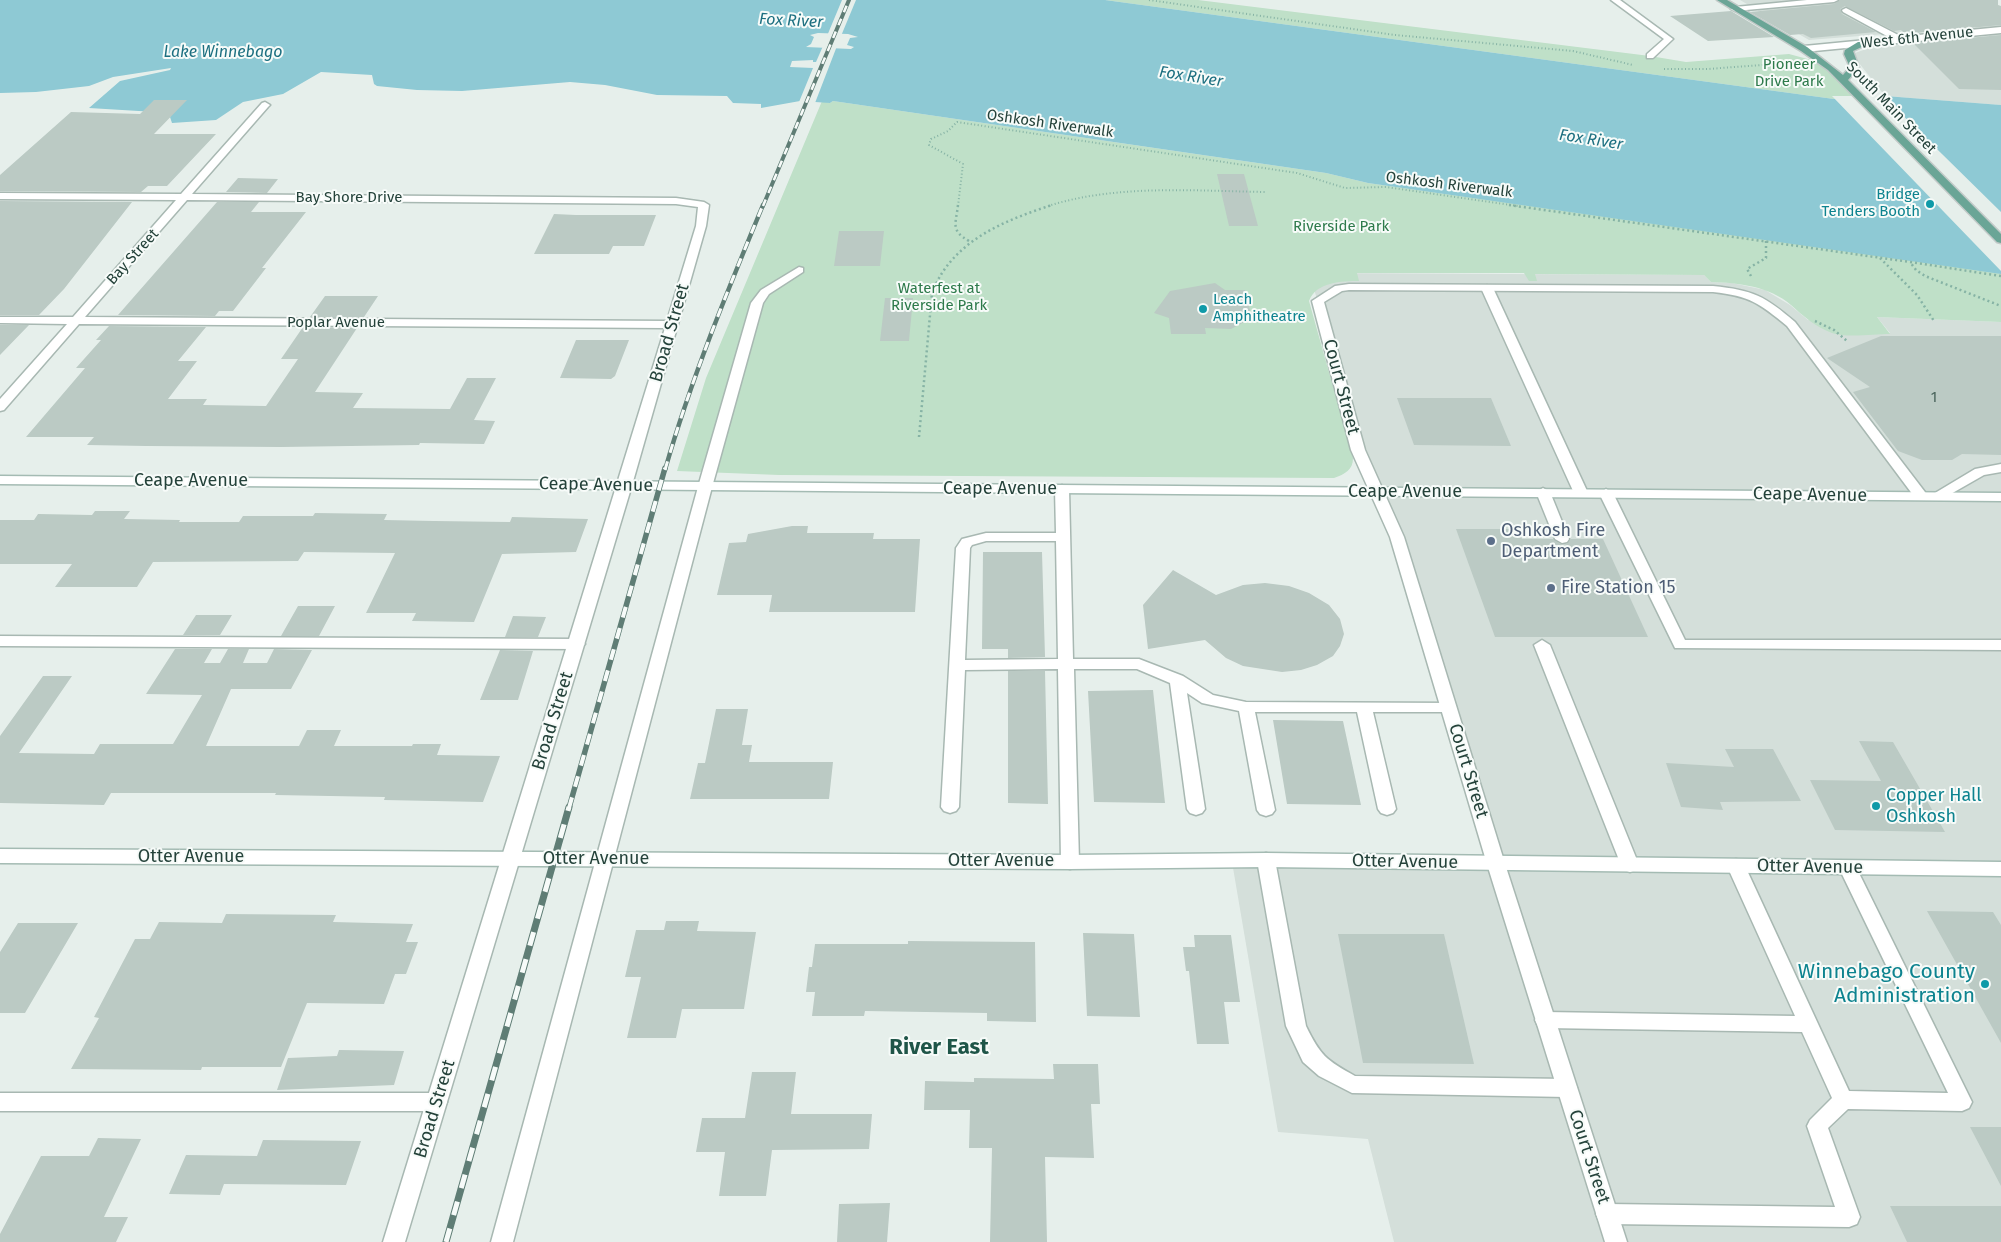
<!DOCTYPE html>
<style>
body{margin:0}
canvas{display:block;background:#e6efeb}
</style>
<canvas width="2001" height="1242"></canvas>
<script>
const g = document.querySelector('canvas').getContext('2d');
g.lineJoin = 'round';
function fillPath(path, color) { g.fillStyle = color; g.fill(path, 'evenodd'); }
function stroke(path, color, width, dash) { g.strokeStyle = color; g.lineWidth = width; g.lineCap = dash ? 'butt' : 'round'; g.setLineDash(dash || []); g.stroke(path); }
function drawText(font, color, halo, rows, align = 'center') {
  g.font = font + ' "Fira Sans",sans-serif'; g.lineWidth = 4; g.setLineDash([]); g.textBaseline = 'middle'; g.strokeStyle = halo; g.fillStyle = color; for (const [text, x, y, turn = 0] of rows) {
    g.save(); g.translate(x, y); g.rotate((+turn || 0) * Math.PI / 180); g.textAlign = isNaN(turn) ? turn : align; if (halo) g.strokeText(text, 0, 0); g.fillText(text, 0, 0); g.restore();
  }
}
fillPath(new Path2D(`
 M1740 0H1961L2001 21V105L1885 96 1859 63 1855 53 1869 48 1990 36 1974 27 1809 40Z
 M1309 273 1704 275 1711 282 1732 283 1765 290 1790 305 1808 320 1890 333 1877 317 2001 322V1242H1394L1368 1139 1278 1132 1232 862 1495 864 1376 491Z`), '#d4dfda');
fillPath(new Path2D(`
 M1105 0H1198L1650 56 1686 62 1789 54 1826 64 1858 97 1834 99Z
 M822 101 830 103 833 101 1326 173 1368 183 1988 270 2001 274V322L1877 317 1890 334C1875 334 1846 338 1832 333 1816 327 1803 316 1791 305 1769 286 1739 283 1711 282L1704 275 1535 274 1537 281H1529L1524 273H1357L1359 281C1342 281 1316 282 1309 301L1353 458C1353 470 1345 474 1334 478L779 475 677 471 706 378Z`), '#bfe0c8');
fillPath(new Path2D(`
 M0 0H1105L1834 99 1885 96 2001 105V274L1368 183 1326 173 833 101 830 103 800 101 761 108V104L733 103 727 96 657 95 605 85 570 82 462 91 417 90 377 86 374 84 372 75 321 72 283 94 243 102 216 120 172 123 170 117 172 113 89 108 120 81 170 70 171 68 113 77 89 86 36 92 0 93ZM818 33 848 34 858 37 850 38 847 45 854 47 851 49 806 47 811 44 814 37 810 35Z`), '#8ec9d4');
fillPath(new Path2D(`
 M842 0H856L841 36H827Z
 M823 46H837L815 103 799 102 813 68 790 67 792 61 813 60V62H816Z
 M1832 96H1883L2001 212V271Z`), '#e6efeb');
fillPath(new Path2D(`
 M1840 0H1998V5L2001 6V25L1905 34 1901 30 1894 31 1845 6 1840 9 1842 14 1876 32 1811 38 1803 34 1790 35 1750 12 1834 4Z
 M1731 11 1774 37 1708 41 1670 16Z
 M2001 35V90L1959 89 1913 43Z
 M154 100H187L154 134H216L167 186H148L141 192 0 191V175L71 112 140 114Z
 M1217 174H1244L1258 226H1229Z
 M238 178 278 179 267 193 226 192Z
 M0 201 132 202 64 289 39 315H0Z
 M217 202H259L251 212H306L262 268H266L233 311H219L215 316 118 315Z
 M554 214 576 215H656L644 246H613L609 254H534Z
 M839 231H884L880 266H834Z
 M1215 283 1225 290H1245L1252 318 1231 329 1205 328 1206 334H1171L1169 318 1154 313 1170 291Z
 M325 296H378L364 317H310Z
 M885 298H913L909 341H880Z
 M0 325H29L0 355Z
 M109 326 206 327 178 361H197L168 399H207L203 405 266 406 298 359H281L303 327 357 328 315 392 363 393 353 408 450 409 467 378H496L474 420 495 421 484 444 420 443 419 445 281 447 147 446 87 445 94 437H26L85 368H76L101 340H96Z
 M1881 336H2001V455L1962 454 1952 460H1922L1898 451 1853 392 1870 387 1827 358Z
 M576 340H629L615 376 611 379 560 378Z
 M1397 398H1491L1511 446 1414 445Z
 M95 511H130L124 519 180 520 179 522H239L243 516H313L315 513 387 514 384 520 434 521 510 522 512 517 588 519 576 552 502 554 474 622 412 621 416 613H366L395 553 304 552 298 561 153 562 137 587H55L72 564H0V520H34L38 514 92 515Z
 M792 526H808L807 533H874L873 539H920L915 612H769L772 595H717L729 543 746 542 748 534Z
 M1456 529H1518L1522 539H1553L1562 545 1567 544 1571 539H1603L1648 637H1495Z
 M983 552H1042L1045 657 1008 658V649H982Z
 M1173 570 1216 595 1243 585 1265 583 1289 586 1309 593 1329 605 1340 619 1344 634 1340 646 1333 656 1317 665 1301 670 1282 672 1243 666 1226 658 1205 640 1148 649 1143 605Z
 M298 606H335L319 636H281Z
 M196 615H232L220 635H183Z
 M513 616 546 617 538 637H505Z
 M175 649H212L204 663H220L228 649H249L243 663H267L274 649 312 650 291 689H231L206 746H299L307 730H341L334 746H412L413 744H441L437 755 500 756 483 802 384 800 385 797 275 795 276 793H111L104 805 0 803V736L43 676H72L19 753 94 754 100 744H173L202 695 146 694Z
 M500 650 533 651 518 700H480Z
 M1008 671H1045L1048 804 1008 803Z
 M1153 690 1165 803 1094 802 1088 691Z
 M716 709H748L742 745H752L749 762H833L829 799H690L698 763H705Z
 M1273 720 1343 721 1361 805 1287 804Z
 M1859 741 1893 742 1945 832 1835 830 1810 780 1881 781Z
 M1725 749H1773L1801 801 1720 802 1723 810 1681 807 1666 763 1734 767Z
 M1927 911 1993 912 2001 925V1043Z
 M226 914 336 915 333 922 413 924 406 942H418L406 974H395L384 1004 307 1003 281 1067H202L201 1070 71 1069 99 1018 94 1017 135 939H150L159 922 222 923Z
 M666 921H699L697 931 756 932 744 1009H682L676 1038H627L641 977H625L636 930H664Z
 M18 923H78L25 1013H0V952Z
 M1083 933 1134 934 1140 1017 1087 1016Z
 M1338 934H1444L1474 1064 1363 1063Z
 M1194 935H1231L1240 1002H1224L1229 1044H1197L1189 971H1186L1183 947H1195Z
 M908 941 1035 942 1036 1022 987 1021V1013L865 1011 864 1016H812L815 992H806L809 967H812L815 944H908Z
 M339 1050 404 1051 394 1085 277 1090 288 1058 337 1056Z
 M1053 1064H1098L1100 1104H1091L1094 1158 1045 1157 1047 1242H990L992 1148H969L970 1110H924L925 1081 974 1082V1078L1054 1079Z
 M752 1072H796L791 1114H872L869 1149 772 1150 766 1196H719L725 1152H696L702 1118H745Z
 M1970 1127H2001V1186Z
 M98 1138 141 1139 104 1217H128L116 1242H0V1234L41 1156H89Z
 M263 1140 361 1141 346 1185 224 1184 220 1195 169 1194 186 1155 257 1156Z
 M890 1203 887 1242H837L839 1204Z
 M1890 1206H2001V1242H1907Z`), '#bbcac4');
const lane = new Path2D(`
 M1611 0H1620L1673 39 1653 58H1647V54L1664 39Z
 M1807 0H1838L1834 2 1735 11 1731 9 1735 7Z
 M1846 8 1902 37 1903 39 1896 41 1843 12 1842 10Z
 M799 267 803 268V272L769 294 763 303 712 487 710 490H700L698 487 751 303 761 290Z
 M1487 285 1493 288 1588 493 1586 496H1576L1574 493 1481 288Z
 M2001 464V472L1984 475 1942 499H1932L1930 496 1975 469Z
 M1062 485 1069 489 1073 659H1139L1183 676 1213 695 1246 702 1454 703 1456 707 1454 711 1448 712H1373L1396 809 1393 813 1387 815 1381 813 1378 809 1357 712H1255L1275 810 1272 814 1266 816 1260 814 1257 810 1239 711 1202 703 1187 693 1205 809 1202 813 1196 815 1190 813 1187 809 1170 683 1137 669H1074L1079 862 1076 867 1070 869 1064 867 1061 862 1058 669 965 670 959 807 956 811 950 813 944 811 941 807 956 548 962 539 986 533H1056L1055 489ZM986 541H1056L1058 659 965 660 970 548 972 545Z
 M1543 488 1550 492 1569 539 1567 542 1562 543 1555 539 1536 492Z
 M1606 489 1613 493 1685 640H2001V650L1675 648 1599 493Z
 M0 636 577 639 585 644 577 649 0 646Z
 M1542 640 1550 645 1639 865 1636 870 1630 872 1624 870 1621 865 1534 645Z
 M1266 853 1272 855 1275 860 1306 1026C1320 1055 1326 1060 1355 1076L1567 1079 1574 1082 1577 1088 1574 1094 1567 1097 1352 1093 1319 1076 1303 1062 1286 1026 1257 860 1260 855Z
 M1736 859 1742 861 1745 866 1849 1091 1948 1093 1839 868 1842 863 1848 861 1854 863 1972 1102 1969 1108 1962 1111 1848 1109 1828 1128 1860 1217 1857 1224 1849 1227 1607 1224 1599 1221 1596 1214 1599 1207 1607 1204 1835 1207 1807 1126 1810 1120 1832 1098 1802 1032 1545 1028 1538 1026 1535 1020 1538 1014 1545 1012 1795 1016 1727 866 1730 861Z
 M0 1093H437L444 1096 447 1102 444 1108 437 1111H0Z`);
const street = new Path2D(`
 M2001 27V33L1804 52 1800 49 1804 46Z
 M265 102 270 105 268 107 192 194 676 198 704 202 709 205 706 226 632 485 405 1242H383L665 328 79 324 4 410 0 411V399L67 324 0 323V317H73L176 200 0 199V193L181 194 262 103ZM187 200 676 204 698 207 696 226 667 321 85 317Z
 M1349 284 1713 286C1753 290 1765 296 1795 322L1928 496 1926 499H1916L1787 326C1759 303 1750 296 1713 292L1349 290 1342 291 1324 302 1365 450 1404 537 1505 864 1627 1242H1605L1487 864 1390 537 1351 450 1312 301 1335 286Z
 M705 483 712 487 513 1242H491L698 487Z`);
const secondary = new Path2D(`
 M0 476 2001 493V501L0 484Z
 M0 849 1070 855 1266 853 2001 862V876L1266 867 1070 869 0 863Z`);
const primary = new Path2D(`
 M1717 0H1727L1807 47 1843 75 1850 67 1844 54 1845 50 1858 42H1864V46L1853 51 1859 67 1848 80 2001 234V243L1997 242 1828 70 1801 51Z`);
stroke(lane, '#a8b8b2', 3);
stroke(street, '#a8b8b2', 3);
stroke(secondary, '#a4bbb3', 3);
stroke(primary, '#c2cac8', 3);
stroke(new Path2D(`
 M1149 0 1395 35 1573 51 1633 65
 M1664 69H1708L1790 63
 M958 206 963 164 929 145 931 139 948 131 957 122 1297 173 1345 188 1386 187 1518 206
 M1048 206C1117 184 1195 191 1267 192`), '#86b3a5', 2, [1, 2.5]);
stroke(new Path2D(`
 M958 205C956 224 950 230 969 241
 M1509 205 1910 262
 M1880 258 1917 295 1934 321
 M1751 276 1747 269 1766 258V240
 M2001 276 1910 262 1916 270 1925 276 2001 306
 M1815 321 1834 330 1847 341
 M919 437 932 293C952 241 1003 221 1052 205`), '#86b3a5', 2.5, [2, 3]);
fillPath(lane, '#fff');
fillPath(street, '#fff');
fillPath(secondary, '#fff');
fillPath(primary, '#6aa596');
const railFar3 = new Path2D(`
 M763 206 849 0`);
const railFar2 = new Path2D(`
 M665 470C691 379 727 292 763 205`);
const railFar1 = new Path2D(`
 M569 808 665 468`);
const rail = new Path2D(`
 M446 1242 569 807`);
stroke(railFar3, '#5f7d75', 4);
stroke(railFar2, '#5f7d75', 4.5);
stroke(railFar1, '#5f7d75', 5.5);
stroke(rail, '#5f7d75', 7);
stroke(railFar3, '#f7fbf9', 2.5, [7]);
stroke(railFar2, '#f7fbf9', 3, [9]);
stroke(railFar1, '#f7fbf9', 4, [11]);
stroke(rail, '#f7fbf9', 5, [14]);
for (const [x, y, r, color] of [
 [1930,204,5,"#0f9aa8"],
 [1203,309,5,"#0f9aa8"],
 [1491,541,5,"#5c6f8a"],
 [1551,588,5,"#5c6f8a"],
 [1876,806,5,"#0f9aa8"],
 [1985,984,5,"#0f9aa8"]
]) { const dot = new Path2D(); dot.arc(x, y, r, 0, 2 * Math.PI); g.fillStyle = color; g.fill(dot); stroke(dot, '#f7fbf9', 2); }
drawText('15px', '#24423a', '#f7fbf9', [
 ["West 6th Avenue",1917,38,-6],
 ["South Main Street",1891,108,46],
 ["Oshkosh Riverwalk",1050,124,8],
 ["Oshkosh Riverwalk",1449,185,7],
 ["Bay Shore Drive",349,198],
 ["Bay Street",133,257,-48],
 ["Poplar Avenue",336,323]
]);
drawText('15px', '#2d7a4b', '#f7fbf9', [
 ["Pioneer",1789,65],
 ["Drive Park",1789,82],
 ["Riverside Park",1341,227],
 ["Waterfest at",939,289],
 ["Riverside Park",939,306]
]);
drawText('15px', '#0d838f', '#f7fbf9', [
 ["Bridge",1920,195],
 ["Tenders Booth",1920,212],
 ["Leach",1213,300,"left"],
 ["Amphitheatre",1213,317,"left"]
], 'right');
drawText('15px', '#4a645c', null, [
 ["1",1934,398]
]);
drawText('italic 16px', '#1c6f80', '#f7fbf9', [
 ["Fox River",791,21,3],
 ["Lake Winnebago",223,53],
 ["Fox River",1191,77,9],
 ["Fox River",1591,140,9]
]);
drawText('18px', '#24423a', '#f7fbf9', [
 ["Broad Street",670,333,-74],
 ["Court Street",1341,387,75],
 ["Ceape Avenue",191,481],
 ["Ceape Avenue",596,485,1],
 ["Ceape Avenue",1000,489],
 ["Ceape Avenue",1405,492],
 ["Ceape Avenue",1810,495,1],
 ["Broad Street",553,721,-73],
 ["Court Street",1468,771,73],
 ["Otter Avenue",191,857],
 ["Otter Avenue",596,859],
 ["Otter Avenue",1001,861],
 ["Otter Avenue",1405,862,1],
 ["Otter Avenue",1810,867,1],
 ["Broad Street",435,1109,-73],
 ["Court Street",1589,1157,72]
]);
drawText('18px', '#4e5e75', '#f7fbf9', [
 ["Oshkosh Fire",1501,531],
 ["Department",1501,552],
 ["Fire Station 15",1561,588]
], 'left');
drawText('18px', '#0d838f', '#f7fbf9', [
 ["Copper Hall",1886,796],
 ["Oshkosh",1886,817]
], 'left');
drawText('21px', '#0d838f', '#f7fbf9', [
 ["Winnebago County",1975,972],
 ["Administration",1975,996]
], 'right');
drawText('bold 22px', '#1f5548', '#f7fbf9', [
 ["River East",939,1048]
]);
</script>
